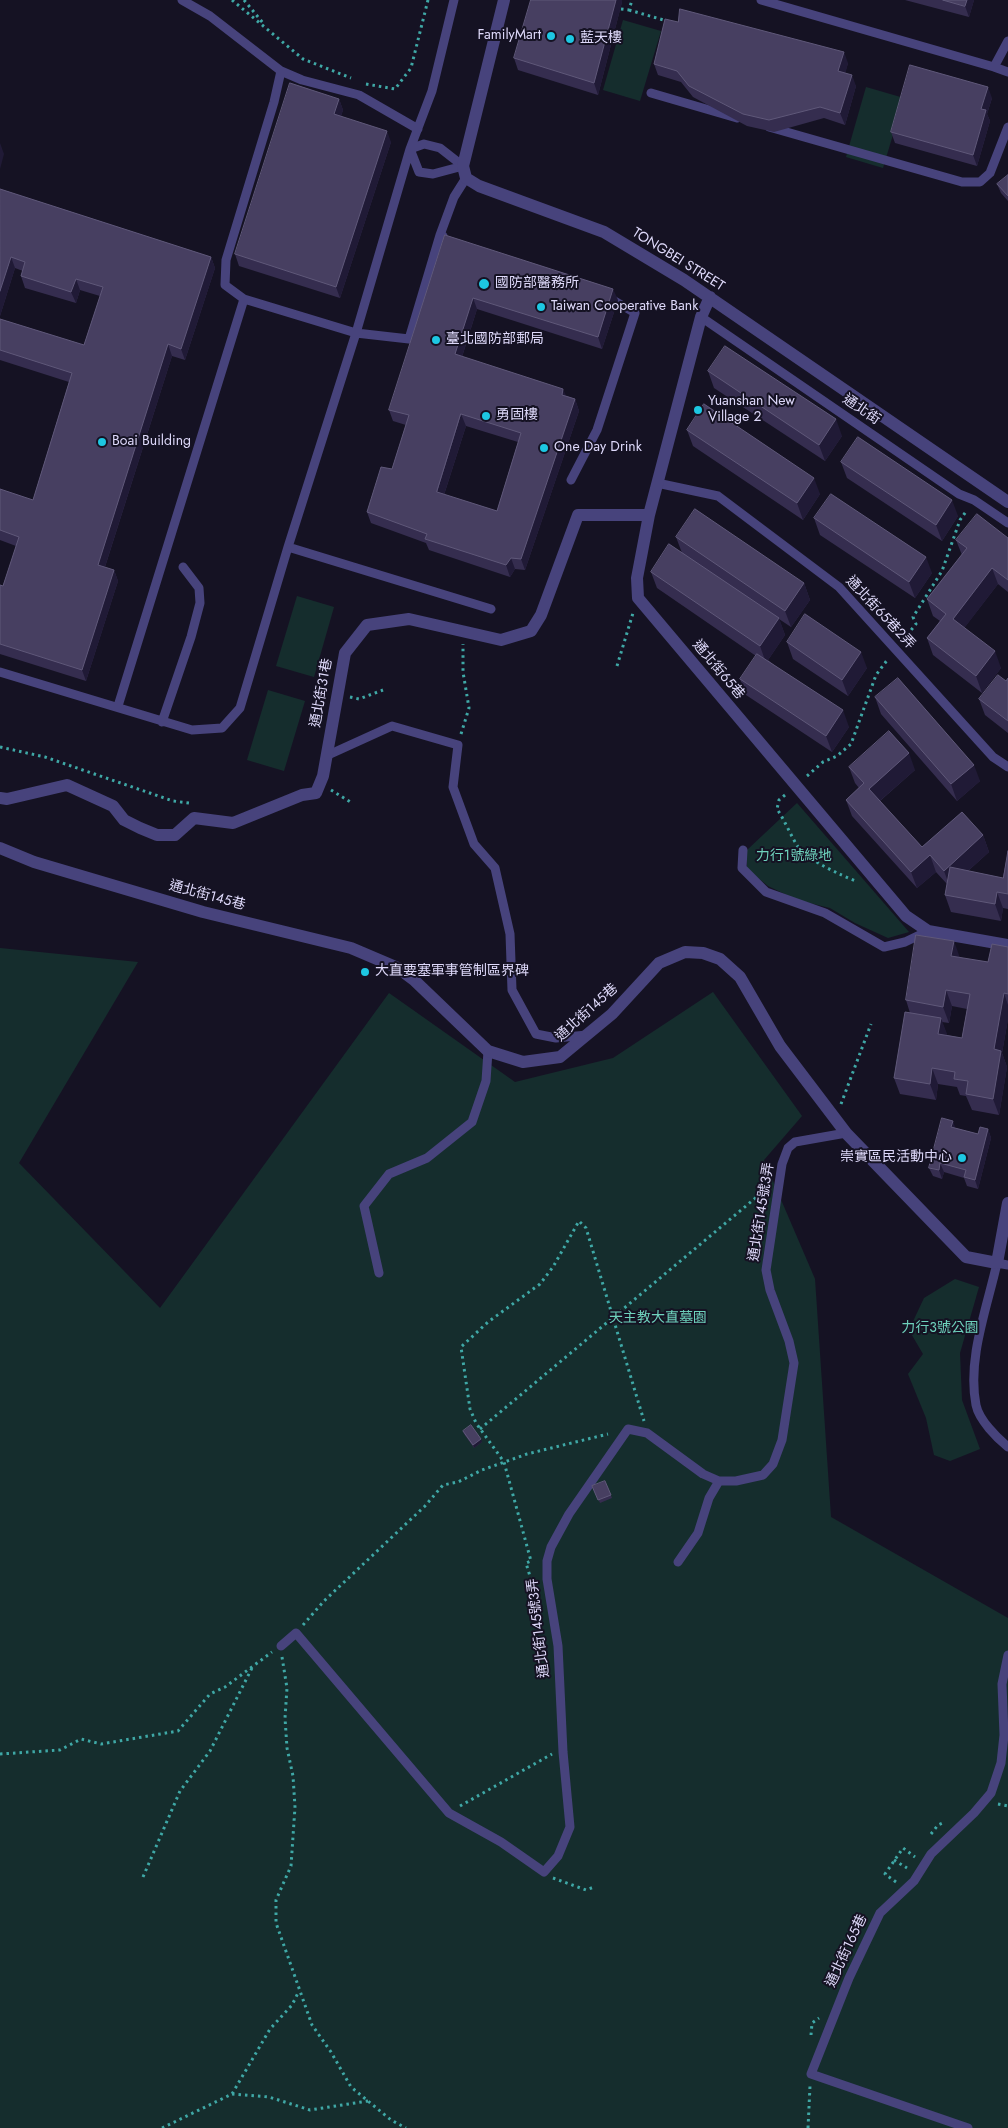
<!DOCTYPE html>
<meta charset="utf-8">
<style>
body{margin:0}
canvas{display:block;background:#151223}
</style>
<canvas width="1008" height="2128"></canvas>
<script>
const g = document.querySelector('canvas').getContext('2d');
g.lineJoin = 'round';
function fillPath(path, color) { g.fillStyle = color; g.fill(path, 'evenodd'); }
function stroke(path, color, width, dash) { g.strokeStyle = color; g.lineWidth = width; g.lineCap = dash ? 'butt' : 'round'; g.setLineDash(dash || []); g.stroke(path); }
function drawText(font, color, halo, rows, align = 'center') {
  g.font = font + ' Jost,"Noto Sans TC",sans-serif'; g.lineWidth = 4; g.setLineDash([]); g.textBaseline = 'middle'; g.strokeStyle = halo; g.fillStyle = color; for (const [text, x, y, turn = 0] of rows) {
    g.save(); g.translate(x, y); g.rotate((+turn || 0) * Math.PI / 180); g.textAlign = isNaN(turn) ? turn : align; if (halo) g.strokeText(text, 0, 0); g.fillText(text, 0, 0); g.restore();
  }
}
fillPath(new Path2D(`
 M623 20 661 31 640 101 603 90Z
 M866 87 904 98 883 168 846 157Z
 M297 596 334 607 314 677 276 666Z
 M268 690 305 701 284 771 247 760Z
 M797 803 909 932 888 938 855 923 830 908 797 900 768 886 747 869V850Z
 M0 948 138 962 19 1163 160 1308 389 993 515 1082 613 1058 713 992 802 1116 764 1160 815 1279 831 1517 1008 1618V2128H0Z
 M955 1279 979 1287 960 1353 962 1400 980 1449 950 1461 934 1455 926 1418 908 1374 923 1354 909 1330 924 1298Z`), '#152d2d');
stroke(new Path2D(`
 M232 0 303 59 351 78
 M244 0 263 23
 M621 9 629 10 632 0
 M629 10 667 21
 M366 84 395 89 411 68 428 0
 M903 640 916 624 913 617 942 571 960 520 967 510
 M617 666 633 613
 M350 697 359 699 383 690
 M461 734 469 708 463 672V644
 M0 747 45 757 173 801 189 803
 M807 776 823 762 837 756 851 744 876 675 888 659
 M331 790 352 803
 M785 795 779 800 777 809C785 821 791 836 798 847 806 859 842 876 856 881
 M841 1104 871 1024
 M480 1429 765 1190
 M535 1593 526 1563 531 1561 504 1462 476 1423 470 1409 461 1347 488 1322 540 1284 553 1267 579 1221 586 1228 644 1421
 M303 1625 324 1601 425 1506 443 1485 458 1482 482 1470 527 1454 608 1434
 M282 1657 287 1688 285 1718 287 1748 293 1776 295 1807 291 1866 276 1900V1923L312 2025 331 2052 351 2087 391 2120 406 2128
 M0 1754 60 1750 81 1739 101 1744 178 1731 210 1694 225 1687 272 1652
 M998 1804 1008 1806
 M460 1806 552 1754
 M931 1834 938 1825 945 1822
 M894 1860 907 1868
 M143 1877 180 1791 210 1751 253 1666
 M553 1878 586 1890 594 1887
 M896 1882 885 1874 903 1848 915 1857
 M811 2035 812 2023 819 2018
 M232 2094 269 2097 310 2110 368 2101
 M162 2128 232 2094 270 2029 292 2005 298 1993
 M808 2128 810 2086`), '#3fa8a6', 3, [2.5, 4]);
stroke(new Path2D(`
 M182 0 210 16 281 71 274 102 226 260 225 285 244 299 356 333 410 149 432 91 454 0
 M761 0 994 67 1008 41
 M994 67 1008 72
 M281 71 302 80 359 95 418 129
 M651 93 737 118
 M769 127 962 182H980L990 173 1008 127
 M424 144 440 148 463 166 433 174 419 172 410 149Z
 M443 236 440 235 454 197 466 178
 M701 317 959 494 974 500 1008 523
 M571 480 597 430 635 313 608 297
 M657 483 718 496 839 587 993 757 1008 767
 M288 547 491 609
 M0 672 192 730 222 728 240 708 288 547 356 333 409 339 440 235
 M118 706 244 299
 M162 722 191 637 200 603 199 588 183 567
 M326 756 392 726 458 745 453 787 474 844 495 868 510 934 512 990 536 1034 556 1038 587 1035
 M743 850 742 868 766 892 825 913 884 947 905 942 928 931
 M1008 1265 997 1263C987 1308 967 1359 976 1405 979 1420 997 1438 1008 1447
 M379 1273 364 1206 389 1174 427 1158 472 1122 486 1081 488 1051
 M678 1562 698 1533 709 1498 719 1481
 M281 1646 296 1633 449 1813 501 1842 544 1872 558 1856 570 1827 563 1752 558 1646 547 1579V1561L551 1547 569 1514 628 1429 647 1433 703 1474 719 1481H736L763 1475 773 1464 782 1440 794 1363 789 1341 770 1290 766 1270 782 1164 788 1148 795 1142 846 1133
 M968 2128 811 2074 849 1978 880 1913 914 1881 931 1854 974 1813 991 1793 1001 1763 1004 1735 1002 1684 1008 1655`), '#47437c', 9);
stroke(new Path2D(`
 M504 0 463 166 466 178 479 186 604 232 684 280 1008 502
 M710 297 701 317 649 515 637 578 638 598 906 916 928 931 1008 945
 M0 798 7 799 67 785 113 806 124 820 140 828 157 835H175L194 818 233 823 302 795 316 793 323 776 345 653 367 625 409 619 501 640 531 631 541 615 578 515H649
 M0 848 34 862 203 912 351 948 398 968 414 980 488 1051 523 1062 560 1057 612 1014 659 963 685 952 703 953 720 959 740 977 780 1046 846 1133 966 1257 997 1263 1008 1203`), '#47437c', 12);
fillPath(new Path2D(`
 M531 0H622V2L598 95 518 70 514 58Z
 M905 0H974L969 17Z
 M848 63 845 73 856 86 845 125 824 118 774 132 747 126 693 97 681 82 658 75 654 64Z
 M992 98 987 114 990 121 977 166 895 143 891 132Z
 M339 99 343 110 341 116 391 142 340 298 239 266 235 254Z
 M1008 175V201L1001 193 997 184Z
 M0 189 211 257 215 268 185 360 172 356 105 567 114 570 118 581 86 681 0 654V585L3 586 16 546 0 540V489L33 500 69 382 0 360V319L84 345 100 296 80 290 76 303 25 288 21 276 23 271 15 268 0 316Z
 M445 235 618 300 602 349 477 309 462 357 575 399 579 411 525 570 515 569 510 577 429 550 426 543 371 523 367 512 392 469 406 425 393 421 389 410ZM466 426 518 442 497 511 444 495Z
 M708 371 842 436 825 461 714 388Z
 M687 430 820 494 803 520 693 446Z
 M841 462 958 516 942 541 847 478Z
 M814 518 932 573 915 598 820 535Z
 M676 537 804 583 810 600 791 627 779 619 785 635 768 660 849 727 832 752 746 695 740 679 756 656 657 588 651 572 682 553Z
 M1008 538V592L998 584 964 628 1001 668 982 693 933 655 927 638 940 621 933 616 927 599 962 555 956 540Z
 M787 642 867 668 848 696 793 659Z
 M1008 678V733L985 715 979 699 1006 681Z
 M875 697 980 781 957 801 881 714Z
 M849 767 915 770 880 801 922 847 983 835 989 852 968 871 1003 878 1008 851V909L1003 908 1001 921 951 912 945 895 947 884 936 872 917 888 852 816 846 800 859 788 855 783Z
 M1008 947V1019L1002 1053 1007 1067 999 1115 972 1110 966 1096 960 1095 957 1087 938 1084 936 1100 900 1094 894 1078 910 1013 906 1000 960 958 988 962ZM952 1006 967 1009 962 1038 947 1035 942 1022 949 1023Z
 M955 1128 978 1134 988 1129 991 1138 978 1189 967 1186 964 1178 944 1172 942 1179 933 1176 929 1168Z
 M463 1431 482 1442 474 1448 464 1434Z
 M605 1481 612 1498 600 1503 592 1486Z`), '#352d4f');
fillPath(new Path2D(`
 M616 0H622V2L598 95 594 83Z
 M967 0H974L969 17 965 6Z
 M844 52 848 63 843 83 838 71Z
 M852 75 856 86 845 125 840 113Z
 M988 87 992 98 987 114 990 121 977 166 973 155 981 109Z
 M339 99 343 110 338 125 334 114Z
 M387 131 391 142 340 298 336 287Z
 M0 143 4 154 0 169Z
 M11 257 15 268 0 316V291Z
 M211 257 215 268 185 360 181 349Z
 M76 279 80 290 76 303 71 292Z
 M613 289 618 300 602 349 598 337Z
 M473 298 477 309 459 366 455 354Z
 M168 344 172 356 102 576 98 565Z
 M563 389 568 400 562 395Z
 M575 399 579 411 525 570 521 559Z
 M461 414 466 426 441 504 437 492Z
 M836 419 842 436 825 461 819 445Z
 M814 478 820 494 803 520 797 503Z
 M952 500 958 516 942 541 936 525Z
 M926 557 932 573 915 598 909 582Z
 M511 558 515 569 510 577 506 565Z
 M992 568 998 584 959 635 953 619Z
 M114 570 118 581 86 681 82 670Z
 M804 583 810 600 791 627 785 611Z
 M779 618 785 635 766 663 760 646Z
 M995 651 1001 668 982 693 976 676Z
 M861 652 867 668 848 696 842 680Z
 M843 710 849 727 832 752 826 736Z
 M909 753 915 770 875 805 869 789Z
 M974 765 980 781 957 801 951 784Z
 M983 835 989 852 950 887 944 871Z
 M930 855 936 872 917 888 911 872Z
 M997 892 1003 908 1001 921 995 904Z
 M954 941 960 958 951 956Z
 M946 990 952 1006 949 1023 943 1007Z
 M1004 993 1008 1005V1019L1002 1053 1007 1067 999 1115 993 1099 994 1049Z
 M941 1018 947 1034 944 1050 938 1034Z
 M932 1068 938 1084 936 1100 930 1084Z
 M953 1121 956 1130 951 1127Z
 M988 1129 991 1138 978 1189 975 1180Z
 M940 1163 944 1172 942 1179 939 1170Z
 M481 1439 482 1442 474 1448 473 1445Z`), '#201a36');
const building = new Path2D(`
 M531 0H616L594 83 514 58Z
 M943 0H967L965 6Z
 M680 9 844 52 838 71 852 75 840 113 820 107 769 120 743 114 689 86 677 71 654 64 665 19 678 22Z
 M910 65 988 87 981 109 986 110 973 155 891 132Z
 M290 83 339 99 334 114 387 131 336 287 235 254Z
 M1008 175V196L997 184Z
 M0 189 211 257 181 349 168 344 98 565 114 570 82 670 0 644V585L3 586 19 537 0 530V489L33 500 72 373 0 350V319L84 345 103 287 76 279 71 292 21 276 25 262 11 257 0 291Z
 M445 235 613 289 598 337 473 298 455 354 563 389 562 395 575 399 521 559 511 558 506 565 425 539 427 534 367 512 381 467 392 469 409 415 389 410ZM461 414 521 433 497 511 437 492Z
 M725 346 836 419 819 445 708 371Z
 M704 404 814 478 797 503 687 430Z
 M858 437 952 500 936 525 841 462Z
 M831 494 926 557 909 582 814 518Z
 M695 509 804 583 785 611 676 537Z
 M977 514 1008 538V580L992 568 953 619 995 651 976 676 927 638 946 614 927 599 967 548 956 540Z
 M669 544 779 618 760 646 651 572Z
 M805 614 861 652 842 680 787 642Z
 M757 654 843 710 826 736 740 679Z
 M998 675 1006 681 1008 678V721L979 699Z
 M898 678 974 765 951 784 875 697Z
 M889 731 909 753 869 789 922 847 962 812 983 835 944 871 930 855 911 872 846 800 864 783 849 767Z
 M1008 851V894L997 892 995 904 945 895 950 867 1003 878Z
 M916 935 954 941 951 956 988 962 992 944 1008 947V994L1004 993 994 1049 1001 1051 993 1099 966 1094 968 1081 954 1079 955 1072 932 1068 930 1084 894 1078 905 1012 941 1018 938 1034 962 1038 970 994 946 990 943 1007 906 1000Z
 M942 1118 953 1121 951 1127 978 1134 980 1127 988 1129 975 1180 964 1177 966 1170 940 1163 939 1170 929 1168Z
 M471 1425 481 1439 473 1445 463 1431Z
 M605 1481 611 1495 598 1500 592 1486Z`);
fillPath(building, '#473f61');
stroke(building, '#5f5879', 1);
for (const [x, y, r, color] of [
 [551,36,5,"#1dc7e2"],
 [570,39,5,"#1dc7e2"],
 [484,284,6,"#1dc7e2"],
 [541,307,5,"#1dc7e2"],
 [436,340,5,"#1dc7e2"],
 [698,410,5,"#1dc7e2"],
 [486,416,5,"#1dc7e2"],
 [102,442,5,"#1dc7e2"],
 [544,448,5,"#1dc7e2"],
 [365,972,5,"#1dc7e2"],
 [962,1158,5,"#1dc7e2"]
]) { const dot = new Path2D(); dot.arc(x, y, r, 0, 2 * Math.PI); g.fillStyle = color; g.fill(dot); stroke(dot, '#151223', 2); }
drawText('14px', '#ded9fa', '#151223', [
 ["FamilyMart",541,36,"right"],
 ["藍天樓",580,39],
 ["國防部醫務所",495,284],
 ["Taiwan Cooperative Bank",551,307],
 ["臺北國防部郵局",446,340],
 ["Yuanshan New",708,402],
 ["Village 2",708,418],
 ["勇固樓",496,416],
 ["Boai Building",112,442],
 ["One Day Drink",554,448],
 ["大直要塞軍事管制區界碑",375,972],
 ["崇實區民活動中心",952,1158,"right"]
], 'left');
drawText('14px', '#ded9fa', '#151223', [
 ["TONGBEI STREET",678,260,32],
 ["通北街",861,410,34],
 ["通北街65巷2弄",880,613,47],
 ["通北街65巷",718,670,50],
 ["通北街31巷",322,693,-80],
 ["通北街145巷",207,896,15],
 ["通北街145巷",587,1013,-42],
 ["通北街145號3弄",762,1212,-81],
 ["通北街145號3弄",539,1628,-97],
 ["通北街165巷",847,1951,-65]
]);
drawText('14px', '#6ed1bc', '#151223', [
 ["力行1號綠地",794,857],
 ["天主教大直墓園",658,1319],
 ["力行3號公園",940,1329]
]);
</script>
